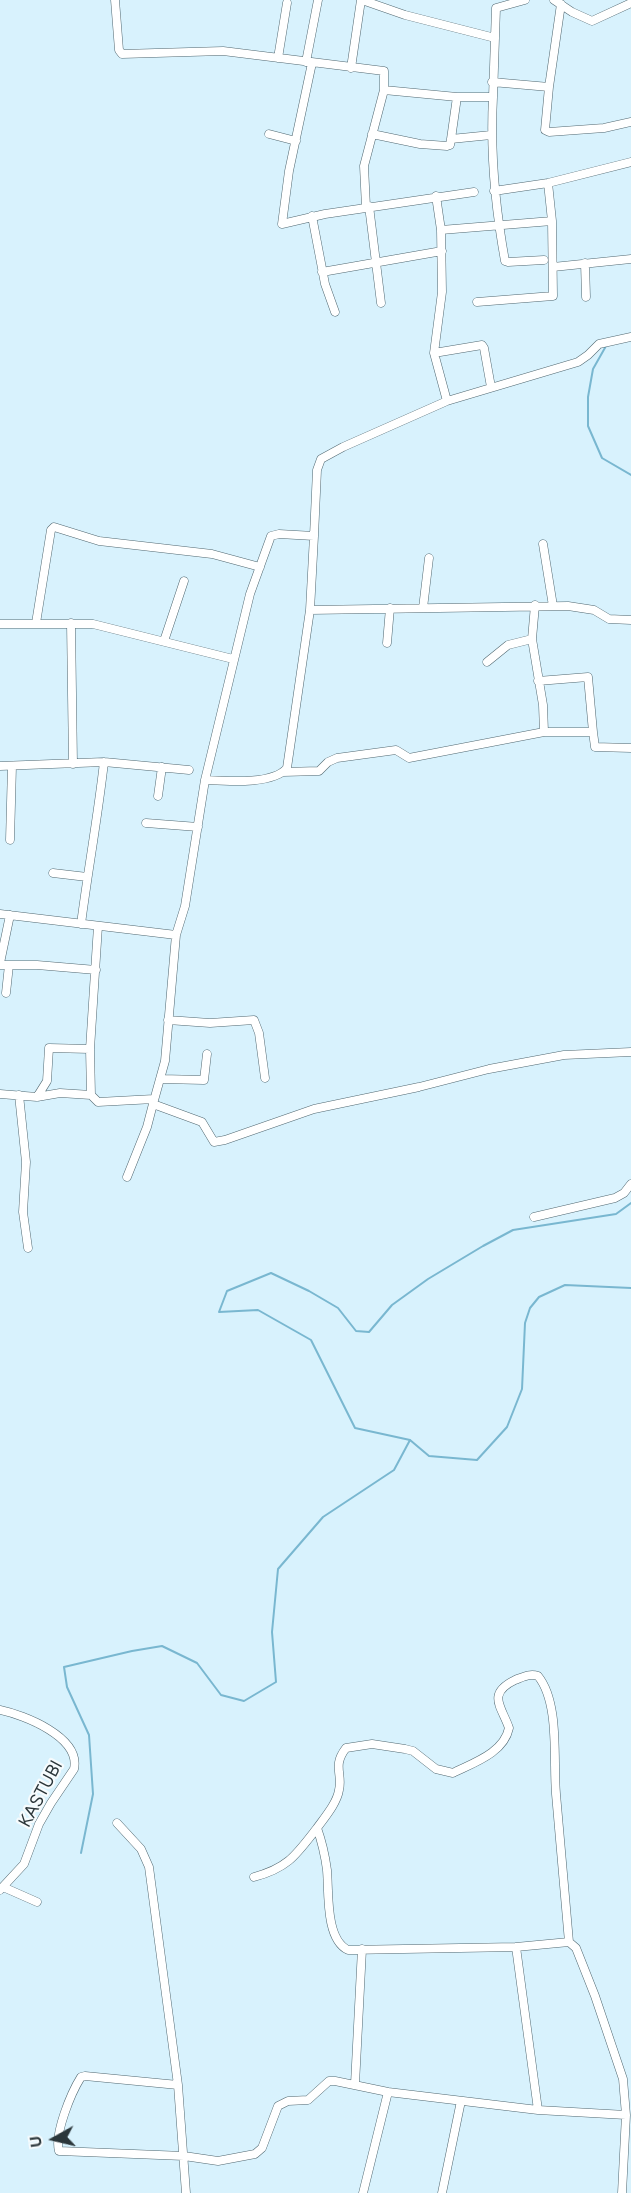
<!DOCTYPE html>
<style>
body{margin:0}
#map{position:relative;width:631px;height:2193px;overflow:hidden;background:#d8f2fd;font-family:Figtree,sans-serif}
canvas{display:block}
.north{position:absolute;left:24px;top:2109px;width:60px;height:60px;-webkit-text-stroke:4px #f6fbfd;paint-order:stroke;rotate:262deg;font-size:16px;font-weight:700;line-height:24px;text-align:center;color:#2b363a}
.north::after{content:'';display:block;margin:auto;width:21px;height:27px;background:#2b363a;clip-path:polygon(50% 0,100% 100%,50% 72%,0 100%)}
</style>
<div id="map">
<canvas width="631" height="2193"></canvas>
<div class="north">U</div>
</div>
<script>
const g = document.querySelector('canvas').getContext('2d');
g.lineJoin = 'round';
function stroke(path, color, width, dash) { g.strokeStyle = color; g.lineWidth = width; g.lineCap = dash ? 'butt' : 'round'; g.setLineDash(dash || []); g.stroke(path); }
function drawText(font, color, halo, rows, align = 'center') {
  g.font = font + ' Figtree,sans-serif'; g.lineWidth = 4.5; g.setLineDash([]); g.textBaseline = 'middle'; g.strokeStyle = halo; g.fillStyle = color; for (const [text, x, y, turn = 0] of rows) {
    g.save(); g.translate(x, y); g.rotate((+turn || 0) * Math.PI / 180); g.textAlign = isNaN(turn) ? turn : align; if (halo) g.strokeText(text, 0, 0); g.fillText(text, 0, 0); g.restore();
  }
}
stroke(new Path2D(`
 M606 346 593 369 588 397V426L602 458 631 475
 M410 1440 429 1456 477 1460 507 1427 522 1389 525 1323 530 1308 539 1297 565 1285 631 1288
 M81 1853 93 1794 89 1735 67 1687 64 1667 132 1651 162 1646 197 1663 221 1695 244 1701 276 1682 272 1632 278 1569 323 1517 394 1470 410 1440 355 1428 311 1340 258 1310 219 1312 227 1291 271 1273 309 1291 338 1308 356 1331 369 1332 392 1305 428 1279 483 1246 513 1230 616 1214 631 1203`), '#79b7d0', 2);
const minor = new Path2D(`
 M115 0 119 50 122 54 223 51 384 71V90L364 166 366 207
 M362 0 405 15 495 38
 M554 0 572 12 592 21 631 3
 M561 4 549 87 545 130 549 132 604 128 631 122
 M278 58 287 3
 M306 62 318 0
 M312 63 289 171 282 224 325 214 474 192
 M351 68 361 0
 M492 82 549 87
 M384 90 457 97H493C490 153 495 206 505 261L508 262 544 260
 M493 97 496 8 525 0
 M269 134 296 141
 M372 134 420 144 447 146 450 145 451 139 491 135
 M451 139 457 97
 M548 183 552 221
 M494 191 548 183 631 162
 M436 196 441 230 442 292 434 353 447 401
 M369 206 381 303
 M312 216 325 284 335 312
 M441 230 552 221 553 296 477 302
 M585 263 586 297
 M553 267 631 259
 M322 272 442 251
 M434 353 482 345 484 348 491 387
 M314 536 310 610 287 768C273 785 226 781 205 780L250 594 271 536 279 534 314 536 317 470 321 459 343 447 447 401 578 362 588 355 599 344 631 337
 M543 544 553 606
 M423 608 429 558
 M310 610 568 606 594 610 609 619 631 620
 M36 623 51 530 54 527 99 541 212 554 260 567
 M71 623 73 764
 M0 624H93L233 659
 M164 641 184 581
 M387 643 390 608
 M487 662 508 645 532 639
 M538 681 588 677 593 732
 M544 732H593L595 747 631 748
 M0 766 104 762 189 770
 M283 772 319 771 328 762 337 758 396 750 409 758 544 732 543 705 532 639 535 605
 M158 796 162 767
 M146 823 198 827
 M10 840 12 766
 M53 873 87 877
 M0 914 176 935 185 906 205 780
 M81 924C88 870 98 816 104 762
 M98 926 90 1049 91 1095 98 1102 154 1099
 M176 935 165 1061 153 1104 202 1122 214 1142 225 1140 314 1109 419 1087 489 1069 564 1055 631 1052
 M0 963 10 915
 M0 965H37L96 970
 M6 993 9 965
 M168 1020 210 1023 254 1020 259 1033 265 1078
 M161 1079 204 1080 207 1054
 M0 1094 37 1097 60 1093 91 1095
 M19 1095 26 1162 23 1212 28 1248
 M37 1097 47 1081 49 1048 90 1049
 M127 1177 147 1127 153 1104
 M534 1217 615 1198 624 1193 631 1184
 M0 1710C24 1715 81 1737 74 1769L51 1803 39 1824 24 1864 0 1890
 M117 1823 141 1849 149 1867 178 2085 186 2193
 M317 1828C325 1817 337 1803 339 1790 343 1774 332 1766 346 1748L372 1744 405 1749 413 1751 436 1769 453 1773C473 1763 504 1753 509 1728 502 1707 486 1694 515 1680 523 1677 530 1673 538 1676 560 1703 553 1760 556 1794 560 1843 565 1892 569 1942
 M254 1877C288 1868 296 1855 317 1828 322 1842 325 1855 327 1870 329 1891 325 1939 348 1950L516 1947 569 1942 576 1948 595 1996 623 2079 626 2115 538 2110
 M3 1887 37 1902
 M355 2084 362 1949
 M178 2085 85 2076 81 2077C71 2093 54 2134 59 2151L184 2156 218 2161 255 2154 262 2148 278 2106 288 2101 308 2100 329 2081H335L388 2092 538 2110 516 1947
 M363 2193 388 2092
 M442 2193 461 2101
 M622 2193 626 2115`);
stroke(minor, '#516871', 9);
stroke(minor, '#fff', 8);
drawText('18px', '#2b363a', '#f6fbfd', [
 ["KASTUBI",41,1794,-62]
]);
</script>
